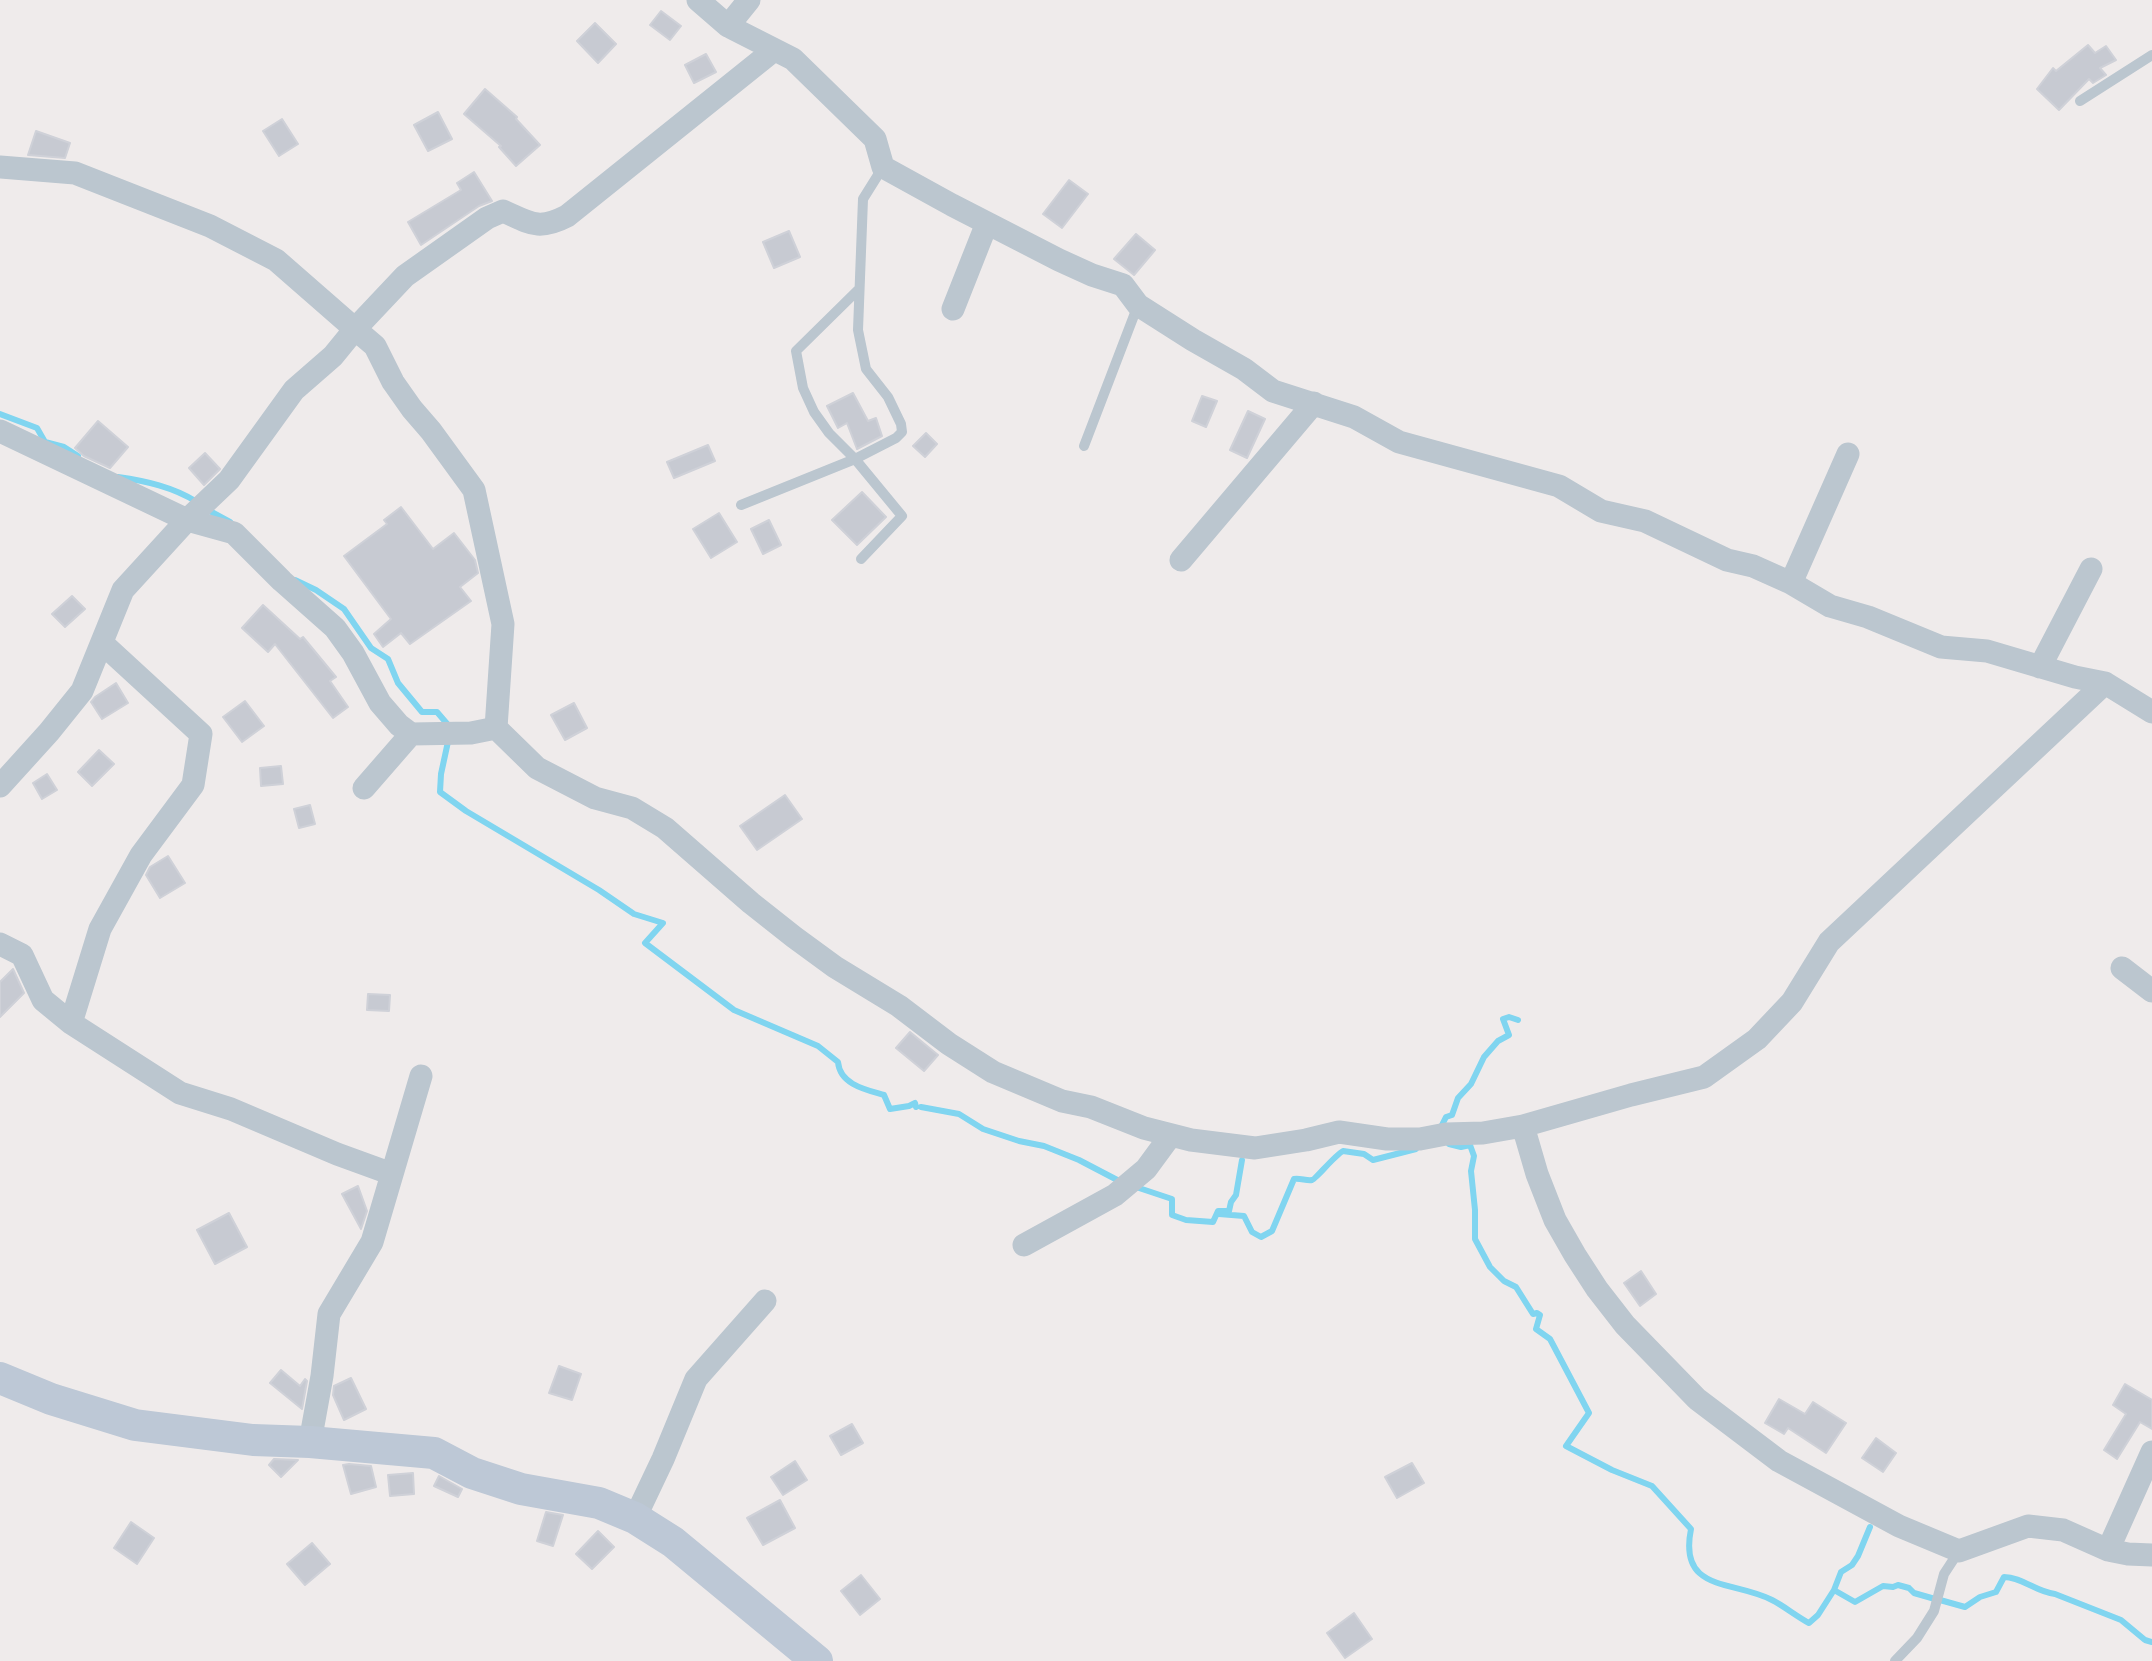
<!DOCTYPE html>
<style>
body{margin:0}
canvas{display:block;background:#efebeb}
</style>
<canvas width="2152" height="1661"></canvas>
<script>
const g = document.querySelector('canvas').getContext('2d');
g.lineJoin = 'round';
function stroke(path, color, width, dash) { g.strokeStyle = color; g.lineWidth = width; g.lineCap = dash ? 'butt' : 'round'; g.setLineDash(dash || []); g.stroke(path); }
function fillPath(path, color) { g.fillStyle = color; g.fill(path, 'evenodd'); }
stroke(new Path2D(`
 M0 414 37 428 45 442 64 447 78 456
 M118 477C146 481 173 487 197 502
 M206 509 230 522
 M295 580 316 590 344 609 371 648 388 659 398 683 422 712H437L449 726
 M449 737 441 774 440 792 466 811 599 890 634 914 663 923 645 943 734 1010 818 1046 838 1062C840 1085 867 1090 884 1095L890 1109 909 1106 915 1103 916 1107
 M921 1107 959 1114 983 1129 1019 1141 1044 1146 1079 1160 1123 1183
 M1440 1129 1446 1117 1452 1115 1458 1098 1471 1084 1484 1057 1498 1041 1509 1035 1503 1019 1509 1017 1518 1020
 M1449 1144 1461 1147 1470 1145 1474 1156 1471 1171 1475 1210V1239L1490 1267 1504 1281 1516 1287 1533 1314 1537 1313 1540 1315 1536 1329 1550 1339 1589 1413 1566 1446 1612 1470 1652 1486 1691 1529C1678 1593 1734 1580 1772 1600 1784 1606 1796 1616 1809 1623L1818 1615 1834 1590 1855 1602 1883 1586 1893 1587 1898 1585 1909 1588 1914 1593 1935 1599
 M1133 1186 1172 1199V1215L1186 1220 1213 1222 1218 1211H1229L1231 1202 1236 1195 1242 1160
 M1219 1211V1214L1244 1216 1252 1232 1261 1237 1272 1231 1294 1179C1300 1178 1307 1181 1312 1180 1315 1180 1334 1156 1343 1151L1364 1154 1373 1160 1416 1149
 M1834 1590 1841 1572 1852 1565 1858 1556 1870 1527
 M1940 1600 1965 1607 1980 1597 1996 1592 2004 1577C2022 1577 2036 1592 2055 1594L2121 1620 2145 1640 2152 1642`), '#80d5f0', 6);
const building = new Path2D(`
 M661 11 681 26 670 40 650 25Z
 M595 23 616 44 598 63 577 41Z
 M2088 45 2095 53 2106 46 2116 60 2100 68 2106 75 2093 83 2089 79 2059 110 2037 89 2053 68 2056 71Z
 M706 54 716 72 694 83 685 65Z
 M485 89 517 117 516 119 540 145 516 166 499 147 501 146 464 114Z
 M438 112 452 139 428 151 414 125Z
 M282 119 298 144 279 156 263 131Z
 M36 131 70 143 65 158 28 155Z
 M474 172 492 201 479 206 421 245 408 222 461 190 457 183Z
 M1069 180 1088 194 1062 228 1043 214Z
 M789 231 800 257 774 268 763 242Z
 M1136 234 1155 250 1134 275 1114 259Z
 M853 393 868 421 876 418 882 436 857 449 847 423 838 428 827 406Z
 M1202 396 1217 401 1206 427 1192 421Z
 M1248 411 1265 419 1247 458 1230 450Z
 M98 421 128 447 110 468 84 456 75 448Z
 M926 433 937 444 925 457 913 446Z
 M708 445 715 461 674 478 667 462Z
 M205 453 220 469 204 485 189 468Z
 M862 492 886 517 857 545 832 520Z
 M401 507 433 549 454 533 475 560 478 573 460 587 471 601 410 644 401 633 383 647 374 634 391 619 344 556 387 524 384 520Z
 M719 513 737 542 711 558 693 529Z
 M769 520 781 545 763 554 751 529Z
 M72 596 85 609 65 627 52 614Z
 M263 605 300 639 303 637 336 677 330 681 348 707 333 718 275 644 268 652 242 628Z
 M116 683 128 703 102 719 91 702 95 697Z
 M245 701 264 726 242 742 223 717Z
 M574 703 587 728 565 740 551 715Z
 M99 750 114 764 92 786 78 772Z
 M281 766 283 784 261 786 260 768Z
 M47 774 57 790 42 799 33 783Z
 M785 795 802 819 757 850 740 826Z
 M310 805 315 824 299 828 294 809Z
 M168 856 185 883 160 898 146 875 150 867Z
 M13 969 24 993 0 1017V982Z
 M368 994 390 995 389 1011 367 1010Z
 M910 1032 938 1055 924 1071 896 1048Z
 M358 1186 367 1211 361 1229 342 1194Z
 M229 1213 247 1247 215 1264 197 1230Z
 M1641 1271 1656 1294 1640 1306 1624 1283Z
 M559 1366 581 1374 572 1400 549 1393Z
 M281 1370 300 1386 305 1379 307 1381 302 1409 270 1383Z
 M351 1378 366 1409 344 1420 333 1395 334 1386Z
 M2125 1384 2152 1400V1429L2140 1422 2117 1459 2104 1450 2126 1414 2113 1405Z
 M1779 1399 1805 1414 1813 1402 1846 1423 1826 1453 1788 1428 1784 1434 1765 1423Z
 M852 1424 863 1443 841 1455 830 1436Z
 M1876 1438 1896 1453 1883 1472 1862 1458Z
 M274 1459 298 1460 281 1477 269 1465Z
 M795 1461 807 1480 783 1495 771 1477Z
 M1412 1463 1424 1483 1397 1498 1385 1477Z
 M349 1464 371 1466 376 1487 351 1494 343 1465Z
 M413 1473 414 1494 390 1496 388 1475Z
 M439 1476 462 1489 458 1497 434 1486Z
 M780 1500 795 1528 763 1545 747 1518Z
 M546 1512 563 1515 553 1546 537 1541Z
 M131 1522 154 1538 137 1564 114 1548Z
 M598 1531 614 1547 592 1569 576 1554Z
 M312 1543 330 1564 305 1585 287 1564Z
 M861 1575 880 1599 860 1615 841 1591Z
 M1354 1613 1372 1639 1345 1658 1327 1633Z`);
fillPath(building, '#c7cad2');
stroke(building, '#cfd1d8', 2);
stroke(new Path2D(`
 M2080 101 2152 55
 M859 289 796 351 803 388 814 412 829 433 855 459 902 516 861 559
 M1084 446 1138 305
 M741 505 855 459 896 438 902 432 901 424 888 397 866 369 858 330 863 199 883 167
 M1895 1661 1917 1638 1934 1611 1944 1574 1959 1551`), '#bbc6cf', 10);
stroke(new Path2D(`
 M698 0 728 26 749 0
 M728 26 793 59 875 139 883 167 952 205 1059 260 1092 275 1123 285 1138 305 1193 340 1244 369 1273 391 1354 417 1399 442 1559 486 1601 511 1645 521 1727 560 1753 566 1791 583 1830 606 1868 617 1941 647 1987 651 2075 677 2105 683 2152 712
 M0 167 75 173 210 226 276 260 355 329 333 356 294 390 229 480 187 520 234 533 282 581 335 628 353 653 380 703 399 725 411 734 471 733 496 728 537 768 595 798 632 808 665 828 751 903 794 937 835 967 899 1006 949 1044 993 1072 1062 1101 1091 1107 1144 1128 1191 1140 1255 1148 1306 1140 1339 1132 1387 1139H1420L1446 1134 1483 1133 1523 1126 1631 1095 1704 1077 1757 1039 1792 1002 1829 942 2105 683
 M953 309 987 223
 M0 431 187 520 123 590 82 691 49 732 0 786
 M1181 560 1314 403
 M1791 583 1848 454
 M2040 667 2091 569
 M496 728 503 624 474 490 431 431 412 409 393 382 375 346 355 329 405 276 487 218 503 211C530 223 538 231 567 216L774 50
 M364 788 411 734
 M0 944 22 955 43 1000 71 1023 180 1093 231 1109 337 1154 392 1174
 M2122 968 2152 991
 M71 1023 100 929 141 855 193 785 201 734 102 643
 M1523 1126 1537 1174 1555 1220 1575 1255 1597 1289 1625 1325 1697 1399 1779 1461 1899 1526 1959 1551 2028 1526 2063 1530 2108 1550 2128 1554 2152 1555
 M1024 1245 1115 1195 1146 1169 1171 1135
 M310 1442 322 1376 329 1314 372 1242 421 1076
 M635 1518 663 1459 696 1379 765 1301
 M2108 1550 2152 1452`), '#bbc6cf', 23);
stroke(new Path2D(`
 M0 1378 51 1399 135 1425 253 1440 310 1442 434 1453 472 1473 521 1489 599 1503 635 1518 673 1542 817 1661`), '#bdc8d6', 32);
</script>
